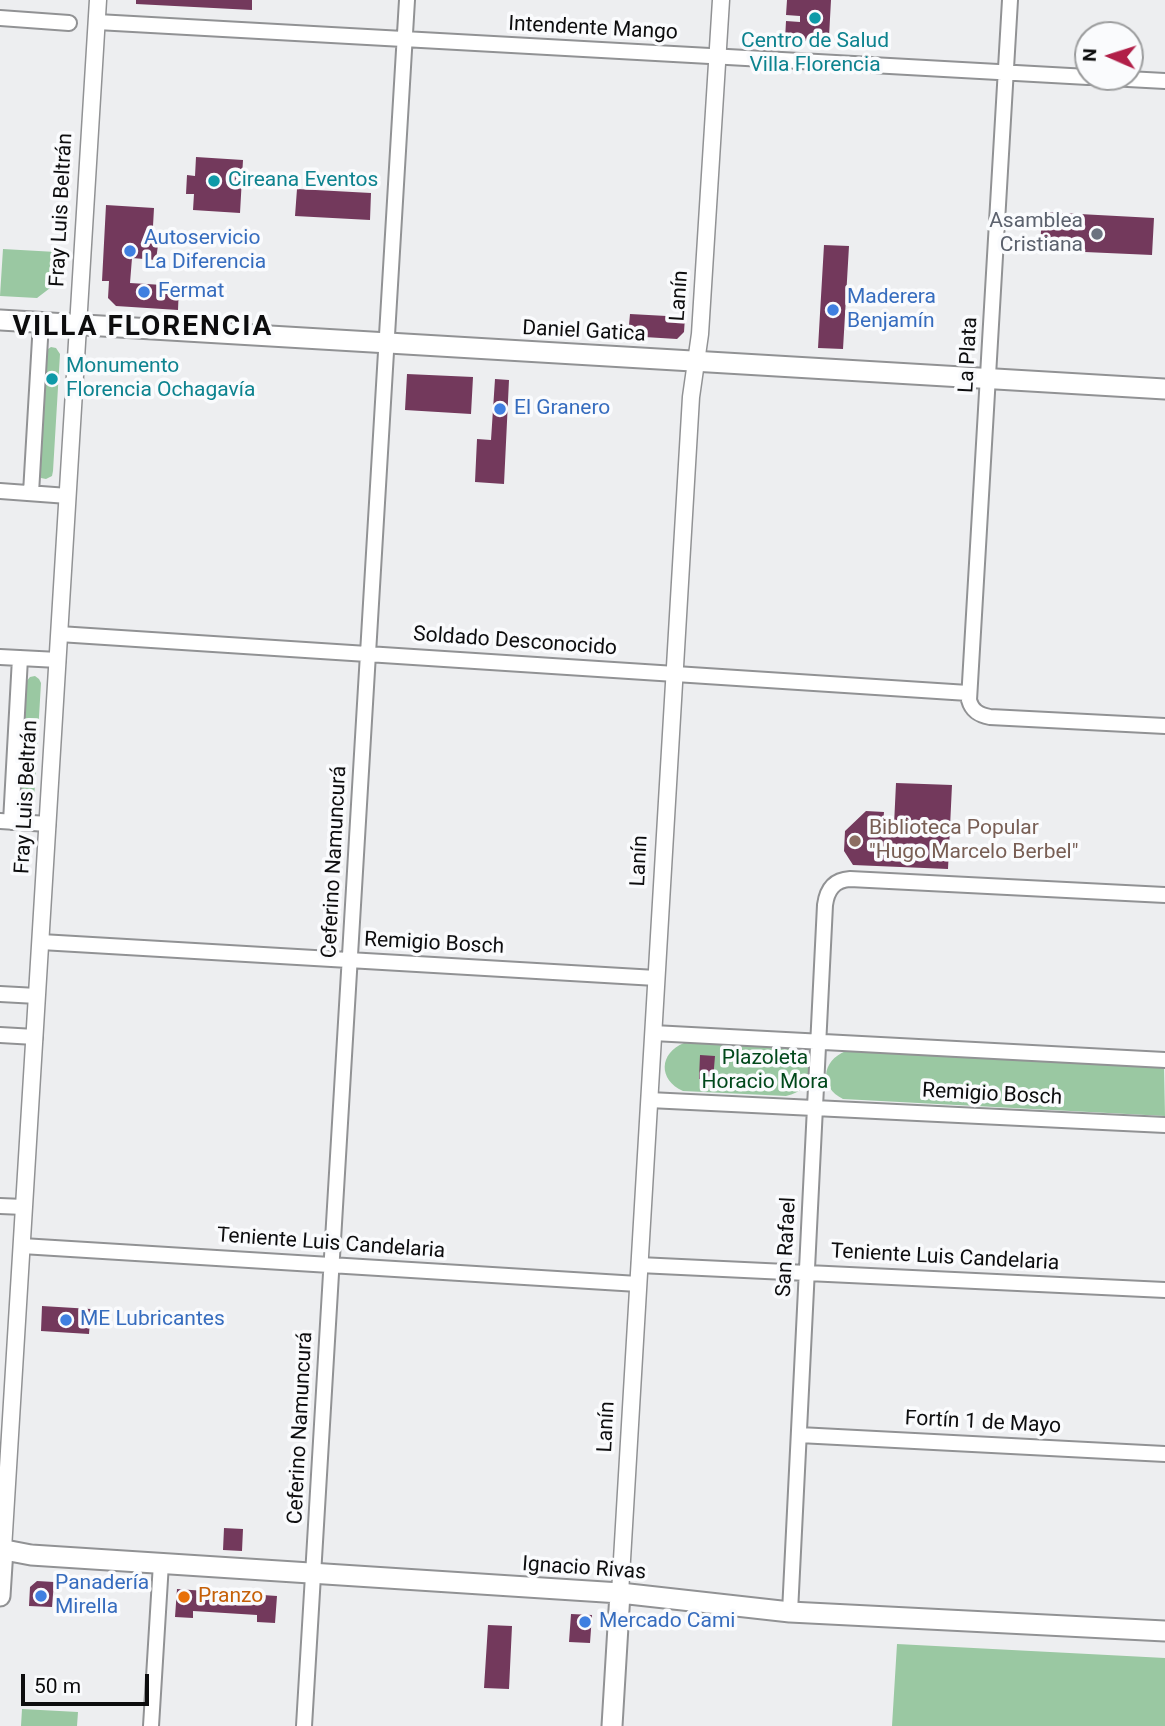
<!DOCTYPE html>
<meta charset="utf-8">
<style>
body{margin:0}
#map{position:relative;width:1165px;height:1726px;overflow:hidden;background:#edeef0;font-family:Roboto,sans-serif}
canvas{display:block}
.north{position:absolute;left:1074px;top:21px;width:70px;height:70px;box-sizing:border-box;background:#fafbfd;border:2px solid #9b9c9d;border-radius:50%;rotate:273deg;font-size:19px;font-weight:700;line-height:28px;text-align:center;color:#0d0d0e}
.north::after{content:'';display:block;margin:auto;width:24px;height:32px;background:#b11f48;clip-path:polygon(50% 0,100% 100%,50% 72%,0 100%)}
.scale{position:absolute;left:21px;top:1674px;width:128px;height:32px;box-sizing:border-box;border:4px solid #0d0d0e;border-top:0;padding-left:9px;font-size:21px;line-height:24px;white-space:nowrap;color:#0d0d0e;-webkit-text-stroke:5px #fafbfd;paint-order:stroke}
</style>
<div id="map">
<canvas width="1165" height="1726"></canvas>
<div class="north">N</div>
<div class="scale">50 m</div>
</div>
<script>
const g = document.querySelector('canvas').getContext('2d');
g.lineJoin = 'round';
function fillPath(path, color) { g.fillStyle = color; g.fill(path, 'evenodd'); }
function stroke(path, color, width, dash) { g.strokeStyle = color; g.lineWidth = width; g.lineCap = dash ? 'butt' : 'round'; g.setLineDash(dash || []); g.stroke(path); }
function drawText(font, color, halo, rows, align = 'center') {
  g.font = font + ' Roboto,sans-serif'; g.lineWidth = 7; g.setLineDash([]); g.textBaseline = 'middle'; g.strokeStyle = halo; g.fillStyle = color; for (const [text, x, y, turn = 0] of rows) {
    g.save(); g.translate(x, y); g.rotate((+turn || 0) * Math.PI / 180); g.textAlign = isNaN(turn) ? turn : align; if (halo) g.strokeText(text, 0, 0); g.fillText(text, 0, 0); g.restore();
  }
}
fillPath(new Path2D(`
 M3 249 56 252 54 285 37 298 0 296Z
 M51 347 56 348 60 354 53 471 52 476 46 479 41 478 38 473 45 351Z
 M35 676 39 679 41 683 34 801 31 807C26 809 22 809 19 803L25 683 30 677Z
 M684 1043 788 1047C817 1056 817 1090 786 1096L683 1091C658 1080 659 1053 684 1043Z
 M846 1051 1164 1068 1165 1116 843 1099C819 1087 821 1061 846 1051Z
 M897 1644 1165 1658V1726H892Z
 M22 1709 78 1712 77 1726H21Z`), '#9ac8a2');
fillPath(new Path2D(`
 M136 0H252V10L136 4Z
 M787 0H831L829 37 821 36V42L785 40 786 21 800 22V16L786 15Z
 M196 157 243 160 240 213 193 210 194 194H186L187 175 195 176Z
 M297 189 371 193 370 220 295 216Z
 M106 205 154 208 152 244 158 245 156 260 132 258 130 283 179 286 178 310 116 306 108 298 109 281H102Z
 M1042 212 1154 218 1152 255 1040 250Z
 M824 245 849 246 843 349 818 348Z
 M630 314 685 317 684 332 677 339 628 336Z
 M407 374 473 377 471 414 405 410Z
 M495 379 509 380 504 484 475 482 477 439 491 440Z
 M896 783 952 785 948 869 853 865 844 851 845 831 866 811 884 812 883 825H894Z
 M700 1055 715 1056 713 1080 699 1079Z
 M42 1306 91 1309 89 1334 41 1331Z
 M224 1528 243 1529 242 1551 223 1550Z
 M37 1581 54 1582 52 1607 29 1606 30 1587Z
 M177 1589 277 1596 275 1623 257 1622V1615L193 1611V1618L175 1617Z
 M571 1614 592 1615 590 1643 569 1642Z
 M488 1625 512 1626 509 1689 484 1688Z`), '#73395c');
const minor = new Path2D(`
 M1010 0 969 700C972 711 979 715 990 717L1165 726
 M0 18 69 23
 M97 22 1088 77
 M1091 77 1165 81
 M0 491 68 496
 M31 493 41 322
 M59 634 968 693
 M0 657 58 660
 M0 821 48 824
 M11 822 20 658
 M41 942 656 978
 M0 994 37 996
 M653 1033 1165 1060
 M0 1035 35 1037
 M649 1100 1165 1125
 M0 1206 24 1207
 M22 1246 638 1284
 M639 1265 1165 1290
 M799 1435 1165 1454
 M790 1612 825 905C827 890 834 880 850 879L1165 895
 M151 1726 161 1563
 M304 1726 407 0`);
const tertiary = new Path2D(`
 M3 1549 98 0
 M620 1593 691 397 700 334 721 0`);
const secondary = new Path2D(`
 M0 320 1165 389
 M0 1549 31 1555 620 1593 790 1612 1165 1631
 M0 1596 3 1549
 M612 1726 620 1593`);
stroke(minor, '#919294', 18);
stroke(tertiary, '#919294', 19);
stroke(secondary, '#919294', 23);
stroke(minor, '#fff', 14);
stroke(tertiary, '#fff', 16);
stroke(secondary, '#fff', 19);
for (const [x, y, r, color] of [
 [815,18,7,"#0f9aa8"],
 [214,181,7,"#0f9aa8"],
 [1097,234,7,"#6b7280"],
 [130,251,7,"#3f7fe0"],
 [144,292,7,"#3f7fe0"],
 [833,310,7,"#3f7fe0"],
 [52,379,7,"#0f9aa8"],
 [500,409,7,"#3f7fe0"],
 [855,841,7,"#8d6e63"],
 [66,1320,7,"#3f7fe0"],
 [41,1596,7,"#3f7fe0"],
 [184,1597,7,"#e8710a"],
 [585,1622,7,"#3f7fe0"]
]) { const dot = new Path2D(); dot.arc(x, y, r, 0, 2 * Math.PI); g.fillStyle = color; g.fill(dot); stroke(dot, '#fafbfd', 2.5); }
drawText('21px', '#0d0d0e', '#fafbfd', [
 ["Intendente Mango",593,29,3],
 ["Fray Luis Beltrán",62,210,-87],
 ["Lanín",680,296,-86],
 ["Daniel Gatica",584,332,3],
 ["La Plata",969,355,-87],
 ["Soldado Desconocido",515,642,4],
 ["Fray Luis Beltrán",27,797,-87],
 ["Lanín",640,861,-87],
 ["Ceferino Namuncurá",335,862,-87],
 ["Remigio Bosch",434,944,3],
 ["Remigio Bosch",992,1095,3],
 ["Teniente Luis Candelaria",331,1244,4],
 ["San Rafael",787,1247,-87],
 ["Teniente Luis Candelaria",945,1258,3],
 ["Fortín 1 de Mayo",983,1423,3],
 ["Lanín",607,1427,-87],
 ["Ceferino Namuncurá",301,1428,-87],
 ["Ignacio Rivas",584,1569,4]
]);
drawText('21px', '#0d838f', '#fafbfd', [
 ["Centro de Salud",815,42,"center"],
 ["Villa Florencia",815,66,"center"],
 ["Cireana Eventos",228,181],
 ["Monumento",66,367],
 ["Florencia Ochagavía",66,391]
], 'left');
drawText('21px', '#5b616d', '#fafbfd', [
 ["Asamblea",1083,222],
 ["Cristiana",1083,246]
], 'right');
drawText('21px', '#366cbe', '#fafbfd', [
 ["Autoservicio",144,239],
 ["La Diferencia",144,263],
 ["Fermat",158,292],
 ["Maderera",847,298],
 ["Benjamín",847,322],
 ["El Granero",514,409],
 ["ME Lubricantes",80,1320],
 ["Panadería",55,1584],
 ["Mirella",55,1608],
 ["Mercado Cami",599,1622]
], 'left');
drawText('21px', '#785e54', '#fafbfd', [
 ["Biblioteca Popular",869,829],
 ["\"Hugo Marcelo Berbel\"",869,853]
], 'left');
drawText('21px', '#00481b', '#fafbfd', [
 ["Plazoleta",765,1059],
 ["Horacio Mora",765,1083]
]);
drawText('21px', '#c56008', '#fafbfd', [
 ["Pranzo",198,1597]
], 'left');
g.letterSpacing = '2px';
drawText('bold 28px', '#0d0d0e', '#fafbfd', [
 ["VILLA FLORENCIA",143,328]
]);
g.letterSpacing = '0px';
</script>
